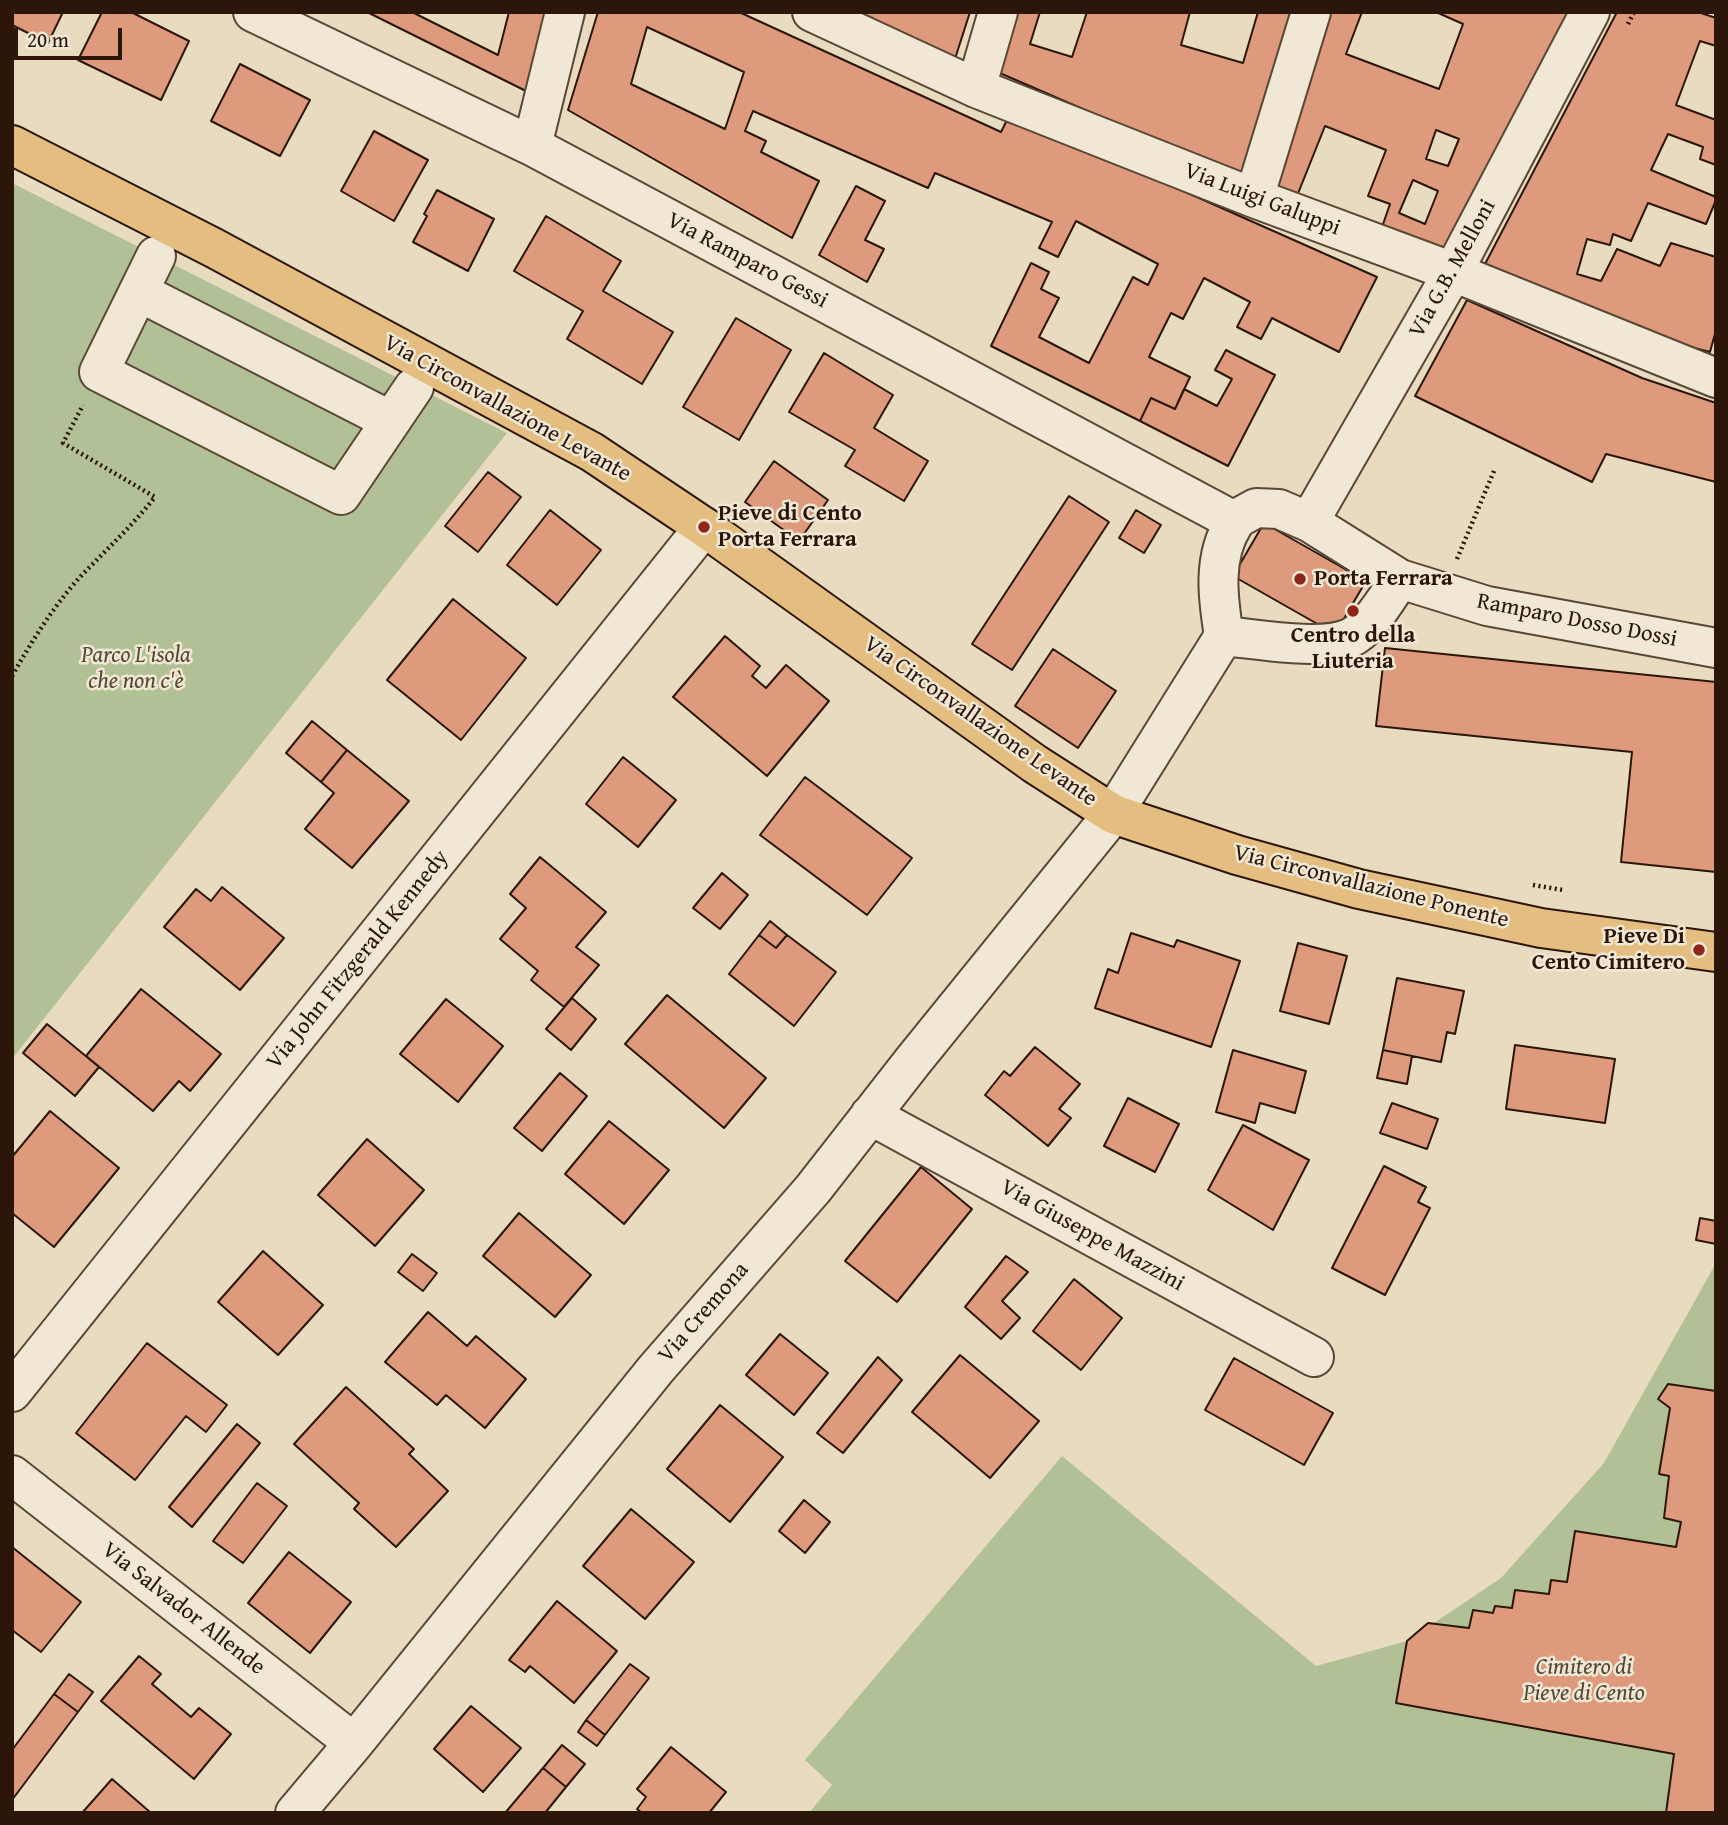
<!DOCTYPE html>
<meta charset="utf-8">
<style>
body{margin:0}
#map{position:relative;width:1728px;height:1825px;overflow:hidden;background:#e8dbbf;font-family:"Gentium Book Plus",serif}
canvas{display:block}
.frame{position:absolute;inset:0;border:14px solid #2b1609;pointer-events:none}
.scale{position:absolute;left:14px;top:28px;width:108px;height:32px;box-sizing:border-box;border:4px solid #2b1609;border-top:0;padding-left:9px;font-size:21px;line-height:24px;white-space:nowrap;color:#2b1609;-webkit-text-stroke:5px #f0e8d5;paint-order:stroke}
</style>
<div id="map">
<canvas width="1728" height="1825"></canvas>
<div class="frame"></div>
<div class="scale">20 m</div>
</div>
<script>
const g = document.querySelector('canvas').getContext('2d');
g.lineJoin = 'round';
function fillPath(path, color) { g.fillStyle = color; g.fill(path, 'evenodd'); }
function stroke(path, color, width, dash) { g.strokeStyle = color; g.lineWidth = width; g.lineCap = dash ? 'butt' : 'round'; g.setLineDash(dash || []); g.stroke(path); }
function drawText(font, color, halo, rows, align = 'center') {
  g.font = font + ' "Gentium Book Plus",serif'; g.lineWidth = 5; g.setLineDash([]); g.textBaseline = 'middle'; g.strokeStyle = halo; g.fillStyle = color; for (const [text, x, y, turn = 0] of rows) {
    g.save(); g.translate(x, y); g.rotate((+turn || 0) * Math.PI / 180); g.textAlign = isNaN(turn) ? turn : align; if (halo) g.strokeText(text, 0, 0); g.fillText(text, 0, 0); g.restore();
  }
}
fillPath(new Path2D(`
 M12 183 507 433 12 1059Z
 M1716 1263V1813H809L832 1785 805 1760 1062 1456 1316 1666 1407 1641 1501 1578 1604 1463Z`), '#b2c195');
const building = new Path2D(`
 M12 12H63L48 43 12 25Z
 M102 12H131L189 41 161 100 78 60Z
 M367 12H412L498 55 509 12H557L534 95Z
 M598 12H739L1001 132 1010 114 1377 277 1339 352 1272 318 1261 339 1237 327 1250 302 1204 278 1183 319 1171 313 1149 357 1190 377 1175 409 1151 398 1140 421 991 346 1031 263 1049 272 1041 289 1059 298 1039 337 1089 363 1133 277 1148 285 1158 264 1076 221 1058 257 1039 248 1052 222 935 173 928 188 753 111 745 131 766 141 761 152 819 181 792 238 568 110ZM647 27 744 72 725 129 631 84Z
 M850 12H970L954 62Z
 M1014 12H1040L1030 44 1072 57 1087 12H1190L1181 45 1243 63 1258 12H1300L1247 180 995 71Z
 M1322 12H1362L1346 54 1439 89 1463 24 1436 12H1577L1442 261 1380 233 1390 204 1368 196 1386 150 1325 126 1297 196 1266 184ZM1436 130 1459 139 1448 166 1426 159ZM1413 180 1438 191 1425 224 1399 213Z
 M1617 12H1698L1716 18V46L1700 41 1676 105 1716 120V165L1700 159 1703 147 1668 134 1651 170 1716 197V200L1706 224 1648 203 1631 241 1613 234 1610 245 1587 239 1577 274 1601 281 1617 249 1660 266 1671 243 1716 257V330L1710 352 1648 336 1485 264Z
 M240 64 310 100 280 156 211 121Z
 M374 131 428 160 394 221 341 191Z
 M856 186 885 201 865 240 884 249 867 282 819 255Z
 M437 190 494 219 468 271 413 242 427 216 424 214Z
 M546 216 621 261 603 291 673 332 642 384 567 339 583 311 514 271Z
 M1467 300 1642 378 1716 403V482L1606 454 1592 482 1415 396Z
 M736 318 791 350 739 440 683 407Z
 M1226 350 1275 375 1228 466 1140 421 1151 398 1175 409 1184 389 1217 406 1232 379 1215 370Z
 M824 353 893 395 874 428 928 461 904 501 845 466 855 450 789 412Z
 M774 461 828 500 799 541 745 502Z
 M488 472 521 497 478 552 445 526Z
 M1069 496 1109 522 1012 670 972 644Z
 M550 510 601 550 557 605 507 565Z
 M1136 510 1161 525 1144 553 1119 538Z
 M1264 523 1366 581 1335 634 1233 576Z
 M453 599 526 658 461 740 387 680Z
 M725 636 760 666 752 676 766 688 786 665 829 701 767 776 673 697Z
 M1385 648 1716 682V872L1621 862 1632 752 1376 726Z
 M1053 649 1116 691 1078 748 1015 706Z
 M312 721 347 750 321 782 286 753Z
 M347 750 409 801 352 868 305 829 334 793 321 782Z
 M623 757 676 800 638 847 586 804Z
 M805 777 912 858 867 915 760 835Z
 M540 857 606 912 576 947 599 965 564 1007 531 980 538 971 500 939 526 908 510 894Z
 M722 873 748 895 720 929 693 908Z
 M222 887 284 938 240 990 164 927 196 889 211 901Z
 M770 921 787 935 776 948 759 935Z
 M1131 933 1174 947 1177 940 1240 961 1211 1047 1095 1008 1108 969 1118 973Z
 M759 935 776 948 787 935 836 972 794 1026 729 974Z
 M1298 943 1347 956 1329 1024 1280 1011Z
 M1397 978 1464 991 1455 1034 1447 1032 1441 1062 1383 1050Z
 M141 989 221 1054 190 1091 179 1081 153 1111 86 1056Z
 M667 995 766 1078 724 1128 625 1044Z
 M572 998 596 1019 571 1050 546 1029Z
 M446 999 503 1046 458 1102 400 1054Z
 M47 1024 99 1067 75 1096 23 1053Z
 M1515 1045 1615 1059 1605 1123 1506 1109Z
 M1035 1047 1080 1084 1059 1109 1071 1118 1048 1146 985 1095 1004 1071 1010 1076Z
 M1233 1050 1306 1071 1295 1113 1260 1103 1255 1123 1216 1112Z
 M1383 1050 1412 1056 1407 1084 1377 1078Z
 M560 1073 587 1096 542 1151 514 1128Z
 M1128 1098 1179 1124 1155 1172 1104 1146Z
 M1392 1103 1438 1119 1427 1149 1380 1133Z
 M50 1111 119 1168 54 1247 12 1213V1157Z
 M609 1121 669 1170 624 1224 565 1174Z
 M1243 1125 1309 1160 1273 1230 1208 1190Z
 M367 1139 424 1190 375 1246 318 1195Z
 M1384 1166 1426 1187 1418 1202 1430 1208 1385 1295 1332 1268Z
 M921 1167 972 1209 897 1302 845 1261Z
 M519 1213 591 1275 555 1317 483 1256Z
 M1700 1218 1716 1221V1244L1696 1240Z
 M263 1251 323 1305 278 1355 218 1302Z
 M412 1254 437 1273 423 1291 398 1272Z
 M1006 1256 1028 1272 1002 1301 1020 1318 1001 1339 965 1307Z
 M1074 1279 1122 1318 1081 1370 1033 1331Z
 M428 1312 467 1346 476 1336 526 1379 485 1428 446 1395 437 1405 385 1362Z
 M780 1334 828 1373 794 1415 746 1375Z
 M147 1343 227 1405 206 1432 186 1416 135 1480 76 1433Z
 M960 1355 1039 1421 990 1478 912 1412Z
 M878 1357 902 1380 843 1453 817 1433Z
 M1234 1358 1333 1413 1304 1465 1205 1410Z
 M1668 1384 1716 1391V1813H1666L1674 1754 1396 1703 1407 1641 1428 1623 1469 1628 1473 1610 1493 1613 1495 1606 1512 1608 1515 1590 1549 1594 1551 1580 1567 1582 1575 1531 1676 1547 1681 1522 1664 1518 1669 1476 1659 1474 1670 1408 1658 1399Z
 M346 1387 414 1449 409 1454 448 1491 396 1547 354 1509 359 1503 294 1444Z
 M720 1405 783 1457 730 1522 667 1469Z
 M237 1424 260 1443 192 1527 169 1507Z
 M257 1483 287 1506 243 1563 213 1541Z
 M804 1500 830 1522 805 1553 779 1531Z
 M631 1509 694 1562 645 1619 583 1566Z
 M12 1547 81 1602 41 1652 12 1630Z
 M289 1552 351 1602 310 1653 248 1603Z
 M557 1601 617 1651 574 1703 530 1666 525 1672 509 1660Z
 M139 1656 161 1674 152 1684 191 1717 199 1708 231 1734 194 1779 101 1701Z
 M630 1664 649 1678 605 1735 586 1720Z
 M69 1674 93 1692 78 1712 54 1694Z
 M54 1694 78 1712 12 1800V1750Z
 M471 1706 521 1748 483 1792 434 1749Z
 M586 1720 605 1735 597 1746 578 1732Z
 M562 1745 585 1764 566 1787 543 1768Z
 M671 1747 726 1792 709 1813H642L637 1809 646 1797 637 1789Z
 M543 1768 566 1787 545 1813H505Z
 M112 1779 151 1813H82Z`);
fillPath(building, '#dd9a7d');
stroke(building, '#2b1609', 2);
const minor = new Path2D(`
 M253 12 532 146 1234 521
 M812 12 976 88 1254 198 1453 272 1716 378
 M976 88 998 12
 M532 146 565 12
 M1254 198 1311 12
 M156 256 99 372 341 495 414 387
 M139 292 391 421
 M1256 508 1279 509 1309 522 1400 579C1388 596 1369 630 1350 638 1321 651 1257 639 1224 636 1218 599 1212 557 1234 523 1238 517 1249 512 1256 508Z
 M1309 522 1453 272 1590 12
 M1400 579 1487 606 1716 648
 M870 1115 1314 1357
 M12 1392 704 527
 M12 1475 354 1743
 M295 1813 354 1743 656 1369 813 1189 913 1061 1113 814 1224 636`);
const major = new Path2D(`
 M12 145 214 248 592 452 704 527 1035 764 1113 814 1237 855 1359 889 1541 928 1716 952`);
stroke(minor, '#5a4736', 42);
stroke(major, '#2b1609', 42);
stroke(new Path2D(`
 M1628 24 1634 12
 M1457 559 1494 471
 M12 676C32 641 53 607 80 577 106 550 132 526 155 497L63 443 83 405
 M1533 885 1563 890`), '#2b1609', 4.5, [2, 3.5]);
stroke(minor, '#f0e8d5', 38);
stroke(major, '#e4be80', 38);
for (const [x, y, r, color] of [
 [704,527,7,"#8f2418"],
 [1300,579,7,"#8f2418"],
 [1353,611,7,"#8f2418"],
 [1699,950,7,"#8f2418"]
]) { const dot = new Path2D(); dot.arc(x, y, r, 0, 2 * Math.PI); g.fillStyle = color; g.fill(dot); stroke(dot, '#f0e8d5', 2.5); }
drawText('23px', '#2b1609', '#f0e8d5', [
 ["Via Luigi Galuppi",1262,200,21],
 ["Via Ramparo Gessi",747,261,28],
 ["Via G.B. Melloni",1453,269,-61],
 ["Via Circonvallazione Levante",507,409,29],
 ["Ramparo Dosso Dossi",1577,621,11],
 ["Via Circonvallazione Levante",980,722,35],
 ["Via Circonvallazione Ponente",1371,887,14],
 ["Via John Fitzgerald Kennedy",358,960,-51],
 ["Via Giuseppe Mazzini",1092,1236,29],
 ["Via Cremona",704,1313,-49],
 ["Via Salvador Allende",183,1609,38]
]);
drawText('bold 23px', '#2b1609', '#f0e8d5', [
 ["Pieve di Cento",718,514],
 ["Porta Ferrara",718,540],
 ["Porta Ferrara",1314,579],
 ["Centro della",1353,636,"center"],
 ["Liuteria",1353,662,"center"],
 ["Pieve Di",1685,937,"right"],
 ["Cento Cimitero",1685,963,"right"]
], 'left');
drawText('italic 23px', '#544933', '#f0e8d5', [
 ["Parco L'isola",136,656],
 ["che non c'è",136,682],
 ["Cimitero di",1584,1668],
 ["Pieve di Cento",1584,1694]
]);
</script>
